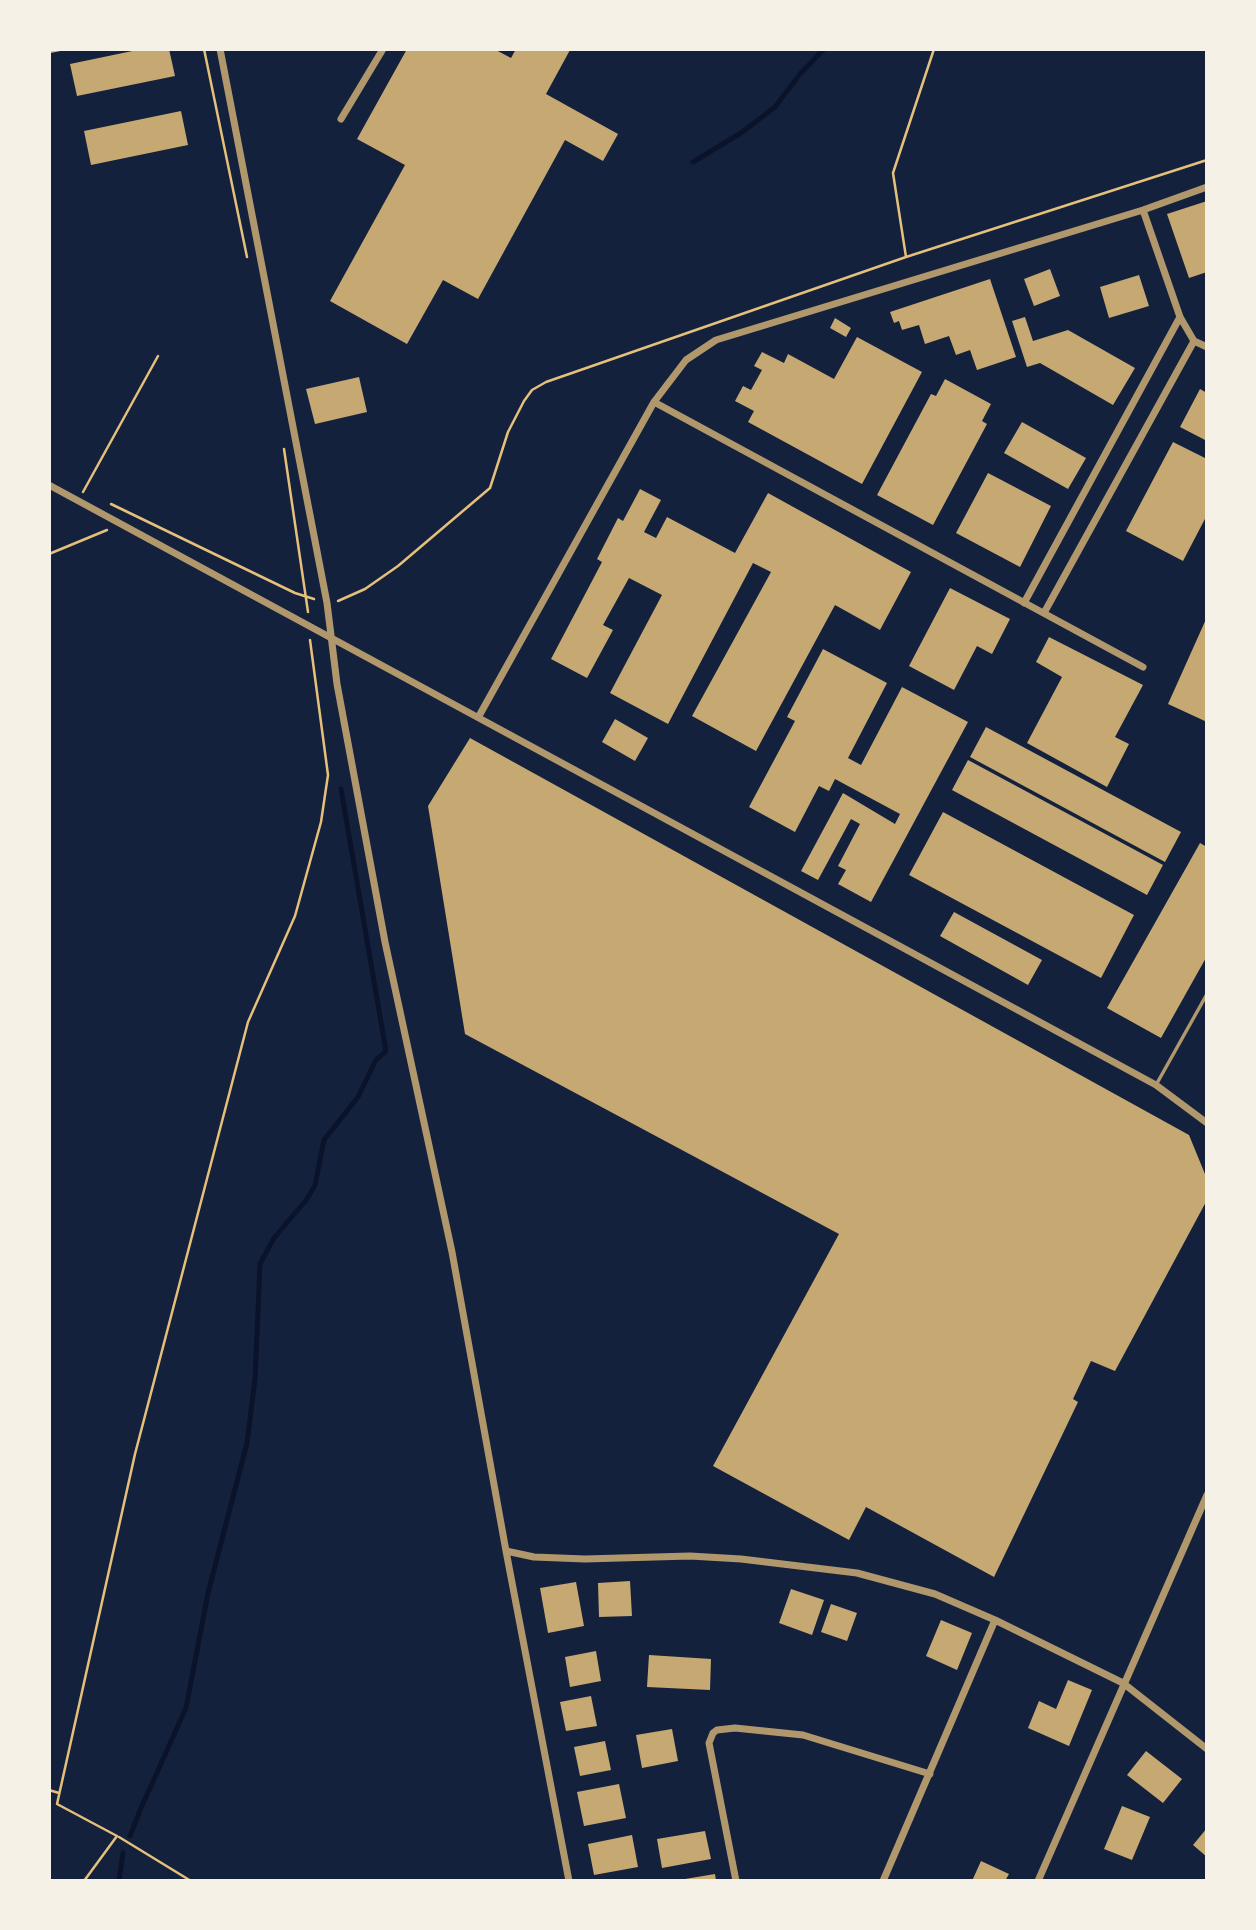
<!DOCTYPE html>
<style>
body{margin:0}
#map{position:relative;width:1256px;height:1930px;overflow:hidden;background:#14213d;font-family:Overpass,sans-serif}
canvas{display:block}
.frame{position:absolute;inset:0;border:51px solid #f6f1e7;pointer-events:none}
</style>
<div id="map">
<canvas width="1256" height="1930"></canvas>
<div class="frame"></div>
</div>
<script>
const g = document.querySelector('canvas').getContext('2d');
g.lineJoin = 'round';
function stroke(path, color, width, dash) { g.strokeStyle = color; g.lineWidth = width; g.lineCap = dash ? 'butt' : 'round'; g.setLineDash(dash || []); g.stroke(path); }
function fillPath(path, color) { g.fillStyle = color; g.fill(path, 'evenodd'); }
stroke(new Path2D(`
 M693 162 741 133 775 107 800 74 824 49
 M130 1836 141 1808 186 1708 208 1593 247 1443 255 1379 260 1264 274 1238 307 1199 315 1185 324 1140 358 1097 376 1060 386 1051 341 789
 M119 1881 123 1853`), '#0b132b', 5);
fillPath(new Path2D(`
 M142 49H169L175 76 77 96 70 64Z
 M407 49H494L511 58 516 49H568L570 50 546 94 618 134 603 161 565 140 478 299 443 280 407 344 330 301 405 165 357 139Z
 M181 111 188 145 91 165 84 131Z
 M1207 201V272L1189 278 1167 214Z
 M1050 269 1060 296 1034 306 1024 279Z
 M1139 275 1149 306 1109 318 1100 287Z
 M990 279 1016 357 977 370 970 350 956 355 949 336 925 344 919 325 902 330 899 321 894 323 890 312Z
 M1025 317 1033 341 1068 330 1135 368 1113 405 1040 363 1027 367 1012 321Z
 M835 318 851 328 846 337 830 328Z
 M857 337 922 372 862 484 748 422 754 411 735 401 743 386 751 390 762 370 754 366 762 352 784 363 788 354 834 379Z
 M359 377 367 412 315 424 306 389Z
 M945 379 991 404 982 421 987 424 933 525 877 495 931 394 936 396Z
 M1200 389 1207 393V441L1180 427Z
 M1022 422 1086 458 1068 489 1004 453Z
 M1173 442 1207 459V515L1183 561 1126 531Z
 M988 473 1051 506 1020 567 956 533Z
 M640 489 661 500 644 532 656 538 667 517 735 553 768 493 911 572 880 630 835 605 756 751 692 716 771 572 753 563 668 724 610 693 662 595 629 578 603 625 613 630 587 678 551 659 602 562 597 559 618 518 623 521Z
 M950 588 1010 619 992 654 977 646 954 690 909 666Z
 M1207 617V722L1168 704Z
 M1049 637 1143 685 1115 737 1129 744 1107 787 1027 743 1062 677 1036 662Z
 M823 649 887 683 848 758 861 765 902 687 968 722 871 902 838 884 846 870 838 866 860 824 851 819 818 880 801 871 843 793 895 824 900 814 835 779 829 791 819 786 795 832 749 807 795 721 787 717Z
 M615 719 648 738 635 761 602 742Z
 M986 727 1181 832 1165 862 970 757Z
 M470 738 1189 1135 1207 1179V1200L1115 1371 1091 1361 1073 1399 1078 1402 994 1577 866 1507 849 1540 713 1466 839 1234 465 1034 428 806Z
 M968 760 1163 865 1147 895 952 790Z
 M943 812 1134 915 1101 978 909 875Z
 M1200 843 1207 847V956L1161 1038 1107 1008Z
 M954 912 1042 960 1028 985 940 936Z
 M630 1581 632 1616 599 1617 598 1583Z
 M576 1582 584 1626 548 1633 540 1588Z
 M791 1589 824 1600 812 1635 779 1623Z
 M831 1604 857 1613 847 1641 821 1632Z
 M941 1620 972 1633 957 1670 926 1656Z
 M596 1651 601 1681 570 1687 565 1657Z
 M649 1655 711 1659 710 1690 647 1687Z
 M1068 1680 1092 1690 1069 1746 1028 1728 1039 1701 1056 1709Z
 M591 1696 597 1726 566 1731 560 1702Z
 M672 1729 678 1761 642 1768 636 1735Z
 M605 1741 611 1770 580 1776 574 1747Z
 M1146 1751 1182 1779 1163 1803 1127 1775Z
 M619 1784 626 1818 584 1826 577 1792Z
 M1122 1806 1150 1817 1132 1860 1104 1849Z
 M1207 1828V1857L1193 1845Z
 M705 1831 711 1859 662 1868 657 1839Z
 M632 1835 638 1867 594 1875 588 1844Z
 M981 1861 1009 1874 1005 1881H972Z
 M715 1874 716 1881H679V1880Z`), '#c6a872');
stroke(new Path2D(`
 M204 49 247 257
 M49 52 64 49
 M906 257 893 173 934 49
 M284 449 308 612
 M83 492 158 356
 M111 504 295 593 314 599
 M49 554 107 530
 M338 601 365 589 398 566 490 488 508 432 524 401 532 390 546 382 906 257 1207 160
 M49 644V662
 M49 1790 59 1793
 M119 1837 191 1881
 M84 1881 117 1836 57 1804 135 1454 248 1022 295 916 321 822 328 775 310 640`), '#e5c07b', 2.5);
stroke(new Path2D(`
 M1156 1085 1207 994`), '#b1986c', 3.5);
stroke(new Path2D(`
 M220 49 327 603 337 684 385 942 452 1252 506 1551 569 1881
 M341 119 383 49
 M1143 210 1180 317 1194 341 1207 347
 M654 402 1143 667
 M49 485 1156 1085 1207 1123
 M1024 603 1180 317
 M1044 613 1194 341
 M479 716 654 402 686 360 716 340 1143 210 1207 187
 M506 1551 534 1557 585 1559 690 1556 741 1559 857 1573 935 1594 995 1620 1123 1683 1207 1749
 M736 1881 709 1743 713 1733 717 1730 735 1728 803 1735 930 1774
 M883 1881 995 1620
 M1038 1881 1207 1495`), '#b1986c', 7);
</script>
